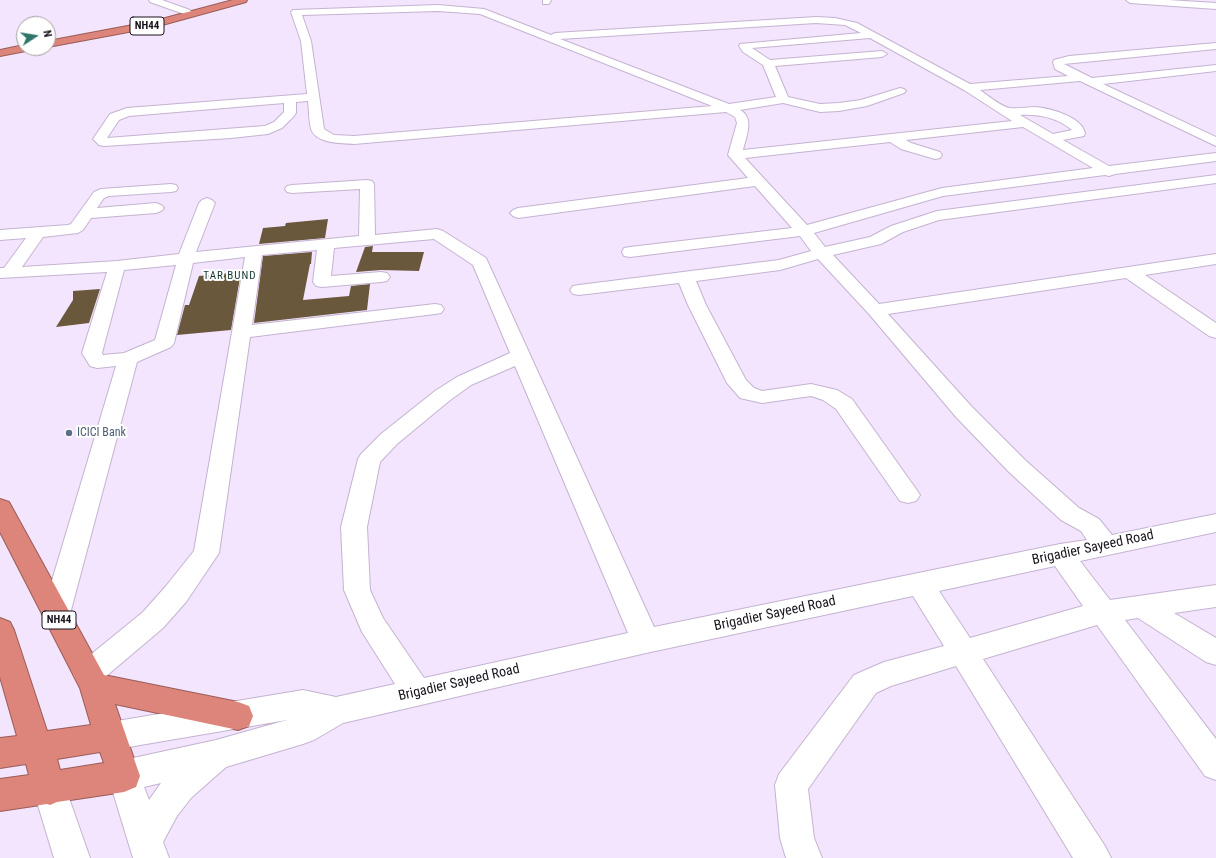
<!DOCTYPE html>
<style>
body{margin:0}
#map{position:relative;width:1216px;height:858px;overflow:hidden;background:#f4e5fe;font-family:"Roboto Condensed",sans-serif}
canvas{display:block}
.north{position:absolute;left:16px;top:16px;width:40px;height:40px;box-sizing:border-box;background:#fff;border:1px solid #a3a1a5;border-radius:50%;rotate:78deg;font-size:11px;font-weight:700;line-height:16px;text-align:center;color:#19131d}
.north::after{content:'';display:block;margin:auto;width:14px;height:18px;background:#307569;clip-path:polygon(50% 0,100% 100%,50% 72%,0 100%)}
</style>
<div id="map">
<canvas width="1216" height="858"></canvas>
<div class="north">N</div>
</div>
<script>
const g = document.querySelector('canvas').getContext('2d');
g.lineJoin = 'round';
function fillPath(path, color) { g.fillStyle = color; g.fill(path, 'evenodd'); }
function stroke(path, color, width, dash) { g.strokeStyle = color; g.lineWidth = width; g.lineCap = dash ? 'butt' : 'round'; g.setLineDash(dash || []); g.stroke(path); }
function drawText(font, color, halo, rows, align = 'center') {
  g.font = font + ' "Roboto Condensed",sans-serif'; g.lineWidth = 4; g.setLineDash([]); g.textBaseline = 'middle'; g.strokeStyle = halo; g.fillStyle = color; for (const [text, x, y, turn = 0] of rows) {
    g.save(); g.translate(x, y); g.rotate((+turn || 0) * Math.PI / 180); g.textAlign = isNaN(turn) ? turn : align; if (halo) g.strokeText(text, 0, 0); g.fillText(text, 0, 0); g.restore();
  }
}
fillPath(new Path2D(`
 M328 219 325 238 259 244 263 228 285 226 286 223Z
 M373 246 372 252H424L419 271 381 270 356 272 365 247Z
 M312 252 311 264H310L303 300 349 296 351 286 370 284 367 310 254 323 263 256Z
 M241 272 231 330 177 335 185 305H189L199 276Z
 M100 289 89 323 56 327 73 300V291Z`), '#69583c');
const minor = new Path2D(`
 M149 0H162L190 10 192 12 187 15 184 14 150 2Z
 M543 0H551L549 4H543Z
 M1126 0H1168L1216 3V9L1130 3Z
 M438 5 484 9 551 35 555 33 816 17 835 18 857 23 970 84 1068 76 1055 69 1053 62 1054 60 1069 56 1216 43V49L1064 64 1092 78 1216 65V71L1103 84 1216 137V146L1080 81 980 90C987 95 1002 107 1010 108 1018 109 1027 107 1035 107 1050 108 1082 117 1085 133L1084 136 1063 140 1109 166 1216 153V161L1115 174 1109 176 1105 175 943 196 814 233 825 247 870 237 891 226 937 211 1216 175V183L939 220 903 232 881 244 833 255 879 304 1216 254V264L1145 275 1216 323V338L1209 336 1126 278 888 314 972 407 1025 460 1079 508 1099 519 1112 535 1216 514V532L1080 561 1110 600 1216 585V607L1174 613 1216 638V665L1206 662 1138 618 1125 620 1216 739V780L1205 776 1097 625 983 659 1105 846 1111 858H1073L956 666 891 686 876 693 808 789 814 838 822 858H786L780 838 775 785 779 774 854 675 884 662 944 646 913 596 646 653 343 723 314 740 303 744 226 767 191 798 177 816 163 842 169 858H133L108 776 112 765 124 760 216 740 287 720 111 750 100 746 95 736 100 726 111 722 303 690 336 697 395 684 362 632 344 590 341 527 358 459 361 454 381 434 435 391 457 377 510 353 473 265 434 239 334 248 331 276 381 272 387 273 390 277 387 281 381 282 322 287 316 286 313 282 317 250 262 255 252 325 435 304 441 305 444 309 441 313 435 314 250 337 219 553 186 602 163 628 98 683 88 687 78 683 73 674 78 665 143 612 166 586 194 551 245 257 193 263 174 343 171 347 137 362 70 614 66 622 56 625 46 622 42 614 116 366 97 368 90 366 82 353 107 272 0 278V268H4L26 238 0 240V230L68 225 71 224 94 192 101 189 171 184 176 185 178 188 176 191 171 192 109 196 104 198 97 208 156 203 161 205 164 208 161 211 156 213 91 218 83 230 78 233 43 237 22 267 117 261 179 254 199 203 202 200 207 198 212 200 215 203 196 252 359 236 360 189 292 193 287 192 285 189 287 186 292 185 367 180 372 181 374 184 375 235 437 229 443 231 486 258 654 627 1060 544 1087 540 1081 531 1061 520 1009 472 956 417 869 314 818 259 780 270 696 281 706 305 746 380 754 388 762 391 811 384 837 390 852 399 916 489 920 495 916 501 908 503 900 501 836 409 823 400 811 396 762 403 740 398 727 383 688 305 679 283 579 295 573 294 570 290 573 286 579 285 779 260 811 251 800 236 630 257 624 256 622 252 624 248 630 247 792 228 755 186 518 218 513 216 510 213 513 210 518 208 748 178 728 155 737 123 735 117 726 112 354 144C342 143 316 144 311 129 309 121 309 110 308 101L296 102V113L294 116 282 128 268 134 231 138 104 146 99 145 93 139 110 114 127 108 307 94 301 41 291 12 293 10ZM438 11 480 14 712 106 354 136 334 135 324 129 311 41 302 15ZM816 23 845 25 861 33 740 44 739 46 743 52 763 65 776 97 729 104 560 39ZM870 38 964 90 1012 121 743 150C746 137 755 118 740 110L783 103 820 112 839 111 867 106 904 93 906 91 904 89 900 88 861 100 839 103 820 104 788 97 775 66 882 57 887 54 882 51 770 60 752 48ZM284 103V112L274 122 265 126 107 138 119 120 129 116ZM1020 115C1039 114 1058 118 1072 130L1053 134ZM1023 127 1093 168 942 188 807 225 745 158 890 142 901 149 935 159 940 158 942 155 940 152 911 143 906 140ZM176 265 155 340 124 353 103 355 102 353 124 270ZM515 366 628 633 424 678 383 618 370 590 367 527 380 462 397 444 449 401 471 385ZM1055 566 1083 606 970 638 939 591ZM161 783 149 800 144 787Z
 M50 773 62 778 90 858H54L33 789 38 778Z`);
const highway = new Path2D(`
 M233 0H247L246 2 155 27 48 47V41L154 21Z
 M24 45V48H32L31 50 0 56V50Z
 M0 499 9 502 104 675 238 702 249 706 253 716 249 726 238 730 115 704 140 776 136 787 124 792 57 802 50 805 47 804 0 811V779L29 775 26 764 0 768V738L17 736 0 677V618L10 622 14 630 47 731 91 725 80 688 0 532ZM100 752 104 763 60 770 57 759Z`);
stroke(minor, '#c4b3d1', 2);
stroke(highway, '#985d59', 2);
fillPath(minor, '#fff');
fillPath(highway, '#dd857a');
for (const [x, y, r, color] of [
 [69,433,4,"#5c6f8a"]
]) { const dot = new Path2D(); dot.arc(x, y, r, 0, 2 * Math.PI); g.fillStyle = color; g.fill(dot); stroke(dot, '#fff', 1.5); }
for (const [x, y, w] of [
 [147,26,34],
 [59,620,34]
]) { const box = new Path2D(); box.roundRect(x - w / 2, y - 9, w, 18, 3); g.fillStyle = '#fff'; g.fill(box); stroke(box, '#19131d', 1); }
drawText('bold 11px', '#19131d', null, [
 ["NH44",147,26],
 ["NH44",59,620]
]);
g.letterSpacing = '1px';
drawText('11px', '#14352f', '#fff', [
 ["TAR BUND",230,276]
]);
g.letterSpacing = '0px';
drawText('12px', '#4e5e75', '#fff', [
 ["ICICI Bank",77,433]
], 'left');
drawText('14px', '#19131d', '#fff', [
 ["Brigadier Sayeed Road",1093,548,-12],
 ["Brigadier Sayeed Road",775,614,-12],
 ["Brigadier Sayeed Road",459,683,-13]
]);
</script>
